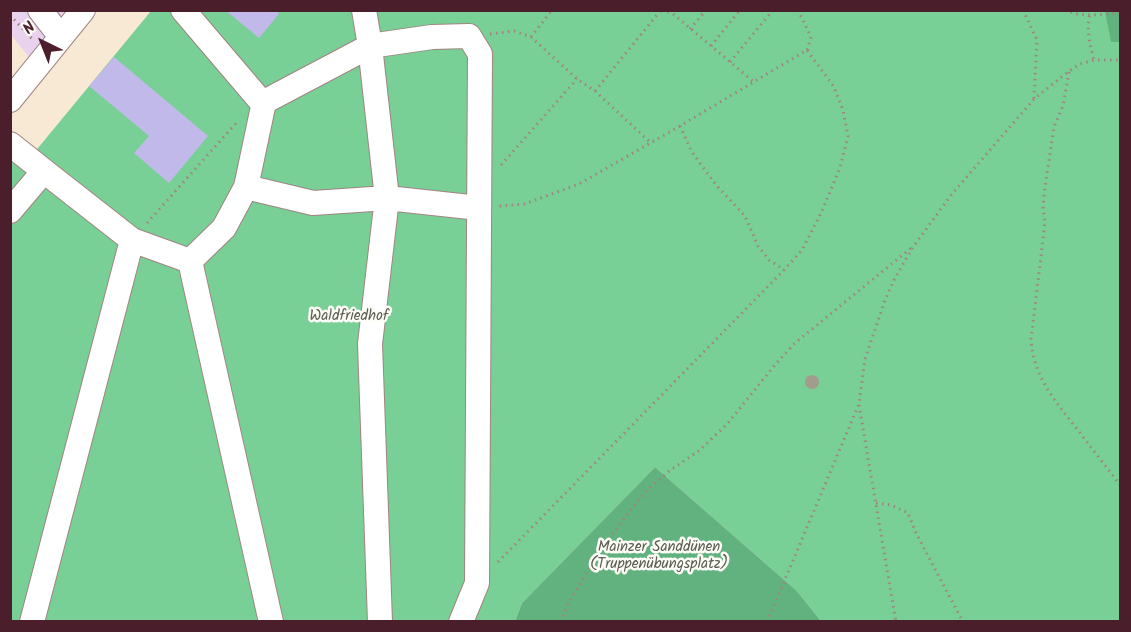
<!DOCTYPE html>
<meta charset="utf-8">
<style>
body{margin:0}
#map{position:relative;width:1131px;height:632px;overflow:hidden;background:#f8e9d5;font-family:Kalam,sans-serif}
canvas{display:block}
.frame{position:absolute;inset:0;border:12px solid #4a1f2b;pointer-events:none}
.north{position:absolute;left:12px;top:12px;width:60px;height:60px;-webkit-text-stroke:4px #fdfcf7;paint-order:stroke;rotate:317deg;font-size:16px;font-weight:700;line-height:24px;text-align:center;color:#4a1f2b}
.north::after{content:'';display:block;margin:auto;width:21px;height:27px;background:#4a1f2b;clip-path:polygon(50% 0,100% 100%,50% 72%,0 100%)}
</style>
<div id="map">
<canvas width="1131" height="632"></canvas>
<div class="frame"></div>
<div class="north">N</div>
</div>
<script>
const g = document.querySelector('canvas').getContext('2d');
g.lineJoin = 'round';
function fillPath(path, color) { g.fillStyle = color; g.fill(path, 'evenodd'); }
function stroke(path, color, width, dash) { g.strokeStyle = color; g.lineWidth = width; g.lineCap = dash ? 'butt' : 'round'; g.setLineDash(dash || []); g.stroke(path); }
function drawText(font, color, halo, rows, align = 'center') {
  g.font = font + ' Kalam,sans-serif'; g.lineWidth = 5; g.setLineDash([]); g.textBaseline = 'middle'; g.strokeStyle = halo; g.fillStyle = color; for (const [text, x, y, turn = 0] of rows) {
    g.save(); g.translate(x, y); g.rotate((+turn || 0) * Math.PI / 180); g.textAlign = isNaN(turn) ? turn : align; if (halo) g.strokeText(text, 0, 0); g.fillText(text, 0, 0); g.restore();
  }
}
fillPath(new Path2D(`
 M10 11H74L33 62 11 35Z`), '#e8d2ee');
fillPath(new Path2D(`
 M151 11H1120V621H821L797 591 655 467 522 603 515 621 11 622V157L24 165Z`), '#78d096');
fillPath(new Path2D(`
 M1105 11H1120V42H1111Z
 M655 467 797 591 821 621H515L522 603Z`), '#62b27f');
fillPath(new Path2D(`
 M225 10H276L279 14 259 38Z
 M114 57 208 136 169 183 134 153 149 136 89 86Z`), '#c0b9e9');
const minor = new Path2D(`
 M40 10 61 37
 M183 10 258 98 264 102 246 187 224 228 190 261 271 622
 M364 10 370 46 387 198 370 344 380 622
 M10 100 83 10
 M264 102 370 46 432 37 469 36 480 54 477 583 461 622
 M10 144 44 171 10 211
 M246 187 313 203 387 198 479 208
 M132 240 190 261
 M32 622 132 240 44 171`);
stroke(minor, '#a18480', 26);
stroke(new Path2D(`
 M662 10 672 13 754 82
 M798 10 811 37 807 50
 M1023 10 1037 40 1034 99
 M1065 10C1082 18 1102 14 1120 13
 M1091 10C1085 27 1090 44 1094 60
 M10 15 34 41
 M690 29 706 10
 M490 34 514 31 531 37 577 79 595 91 651 143
 M531 37 552 10
 M711 46 740 10
 M730 62 773 10
 M1069 72 1063 106 1054 127 1045 187 1043 207 1045 222 1043 240 1031 339C1033 376 1055 401 1077 429 1091 448 1106 466 1120 485
 M595 91 661 10
 M680 126 692 152 702 166 717 186 745 216 758 246 769 260 784 270
 M501 165 577 79
 M147 223 238 121
 M859 405 896 622
 M876 503 891 505 908 513 916 533 963 622
 M498 562 784 270 802 250 821 213 840 168 848 136 843 110 834 87 807 50 680 126 579 184 524 204 499 206
 M561 622 569 602 604 545 629 512 649 488 672 469 700 450 728 423 774 366 795 343 911 248
 M767 622 859 404 865 359 885 300 895 278 913 247 952 194 1034 99 1069 71 1080 64 1094 60H1120`), '#a18480', 3, [1.5, 4.5]);
stroke(minor, '#fff', 24);
g.fillStyle = '#a19c8c';
for (const [x, y] of [
 [812,382]
]) { g.beginPath(); g.arc(x, y, 7, 0, 2 * Math.PI); g.fill(); }
drawText('15px', '#5a5d50', '#fdfcf7', [
 ["Waldfriedhof",349,317],
 ["Mainzer Sanddünen",659,548],
 ["(Truppenübungsplatz)",659,565]
]);
</script>
